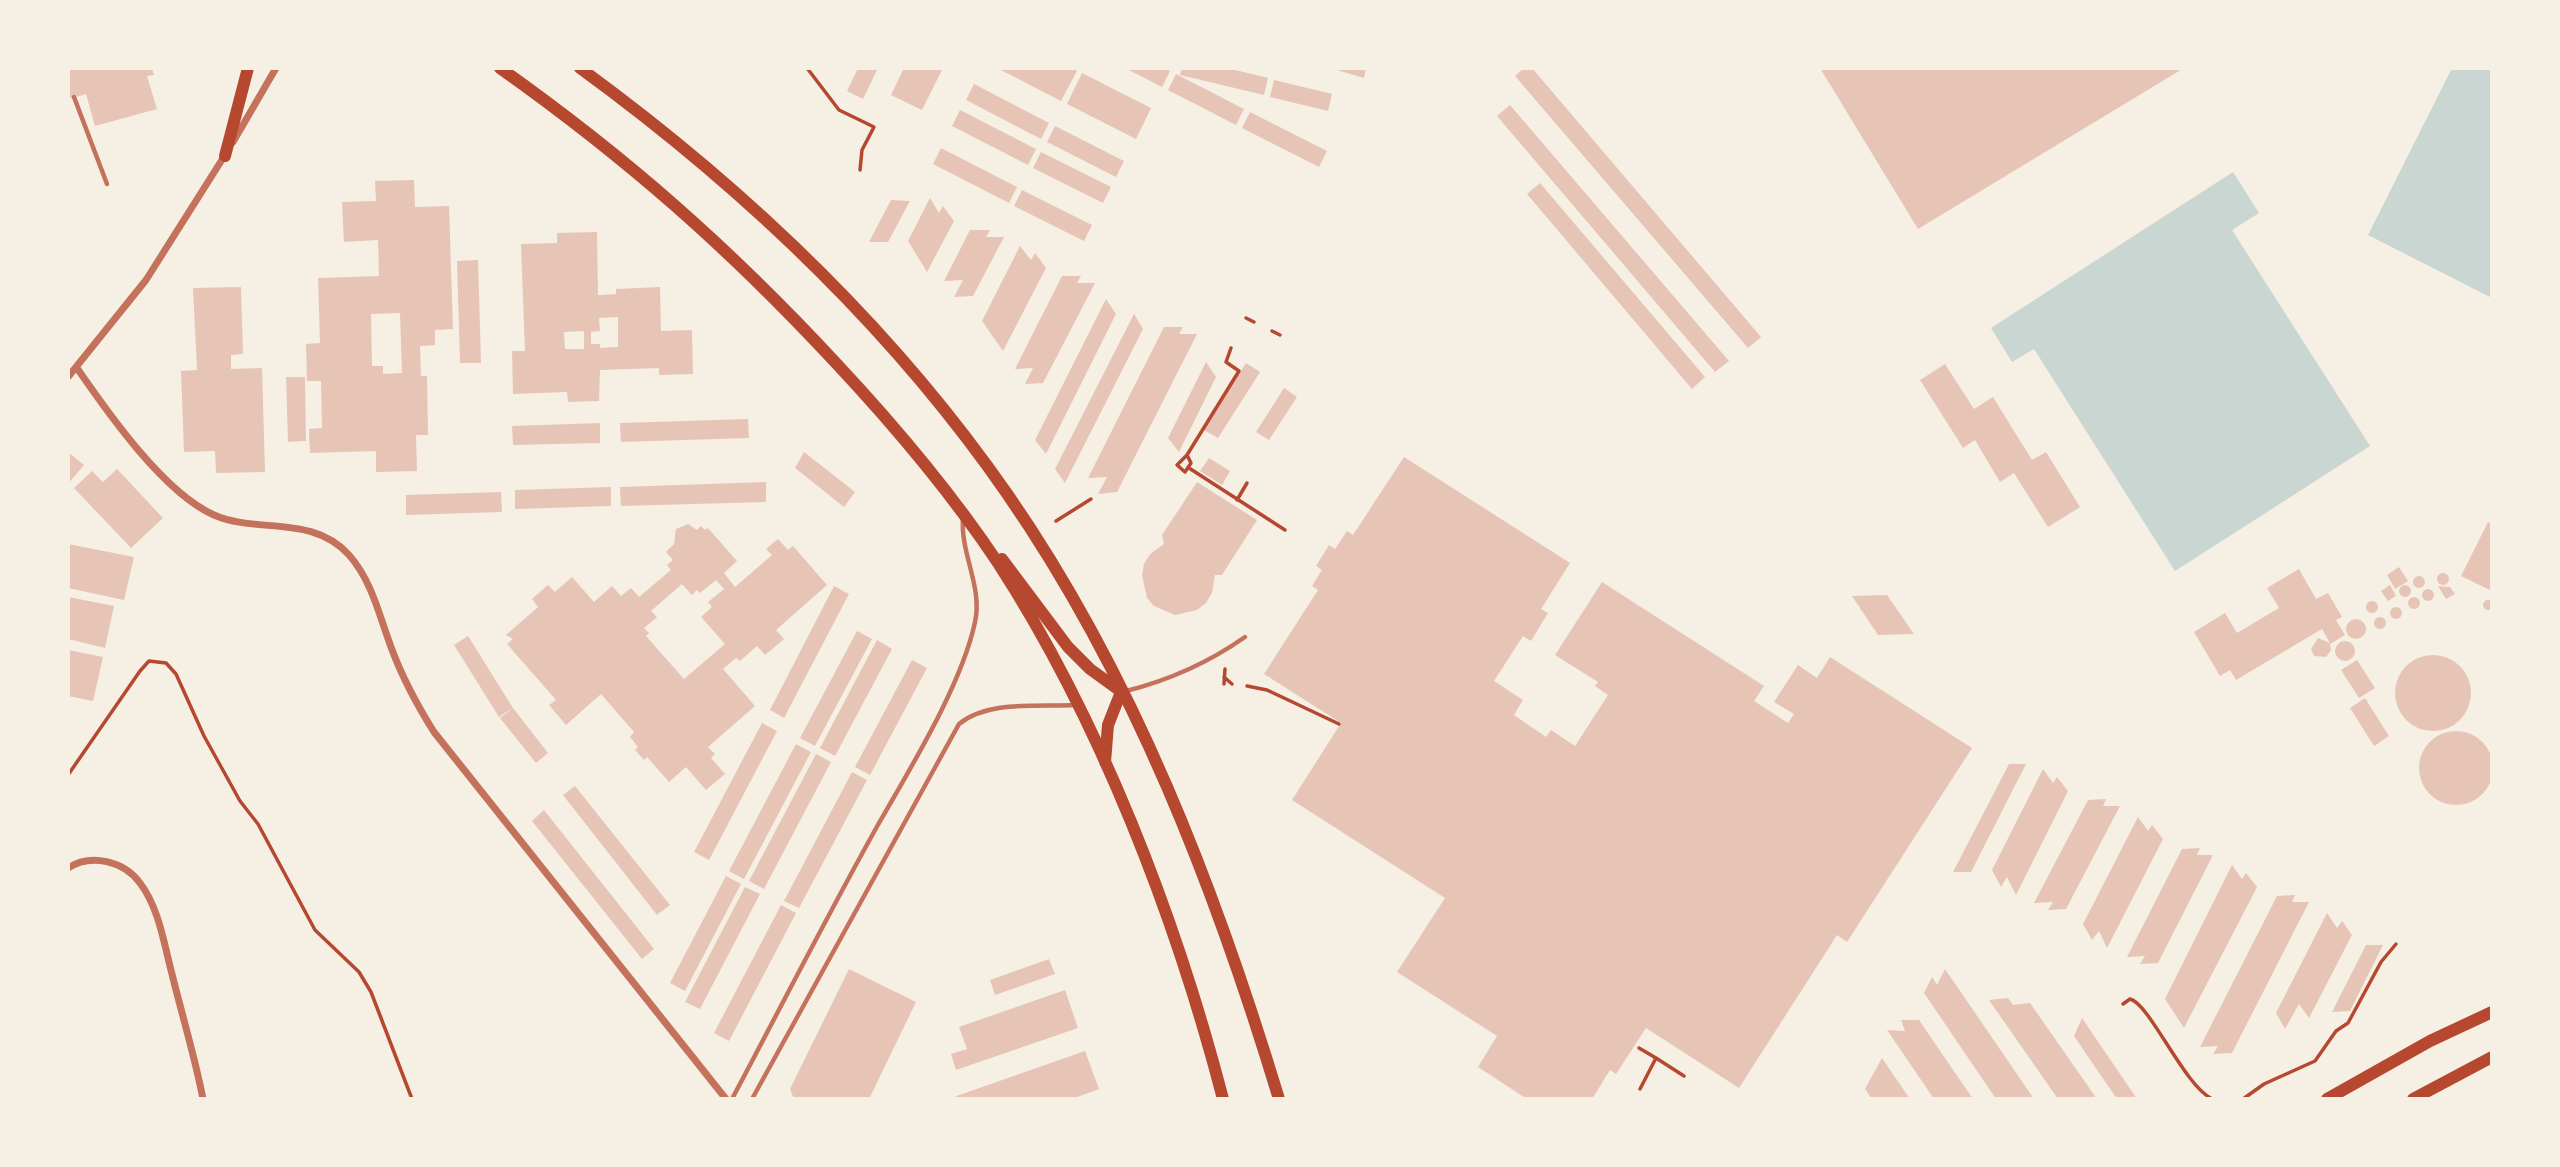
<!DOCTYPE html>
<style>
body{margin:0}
#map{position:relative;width:2560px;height:1167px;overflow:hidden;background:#f6efe4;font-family:"Public Sans",sans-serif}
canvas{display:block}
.frame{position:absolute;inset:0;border:70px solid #f6efe4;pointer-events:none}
</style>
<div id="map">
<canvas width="2560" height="1167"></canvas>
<div class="frame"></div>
</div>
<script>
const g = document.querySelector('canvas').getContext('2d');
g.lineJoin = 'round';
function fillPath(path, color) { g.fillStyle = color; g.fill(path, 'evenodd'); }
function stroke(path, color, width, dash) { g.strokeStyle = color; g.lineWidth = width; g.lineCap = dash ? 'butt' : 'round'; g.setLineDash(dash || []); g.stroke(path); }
fillPath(new Path2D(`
 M2452 68H2492V298L2368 235Z
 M2233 172 2259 213 2232 230 2370 446 2175 571 2034 349 2012 362 1991 328Z`), '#c9d6d2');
fillPath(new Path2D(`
 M68 68H152L154 75 147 76 157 109 95 126 86 94 68 99Z
 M858 68H878L863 99 847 91Z
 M904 68H943L922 110 891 95Z
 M997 68H1072L1077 71 1061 101Z
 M1125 68H1164L1170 71 1162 87Z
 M1182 68H1227L1268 78 1264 95 1180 75Z
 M1330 68H1366L1364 78Z
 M1524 68H1532L1761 337 1748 348 1515 76Z
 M1820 68H2184L1918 229Z
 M1082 73 1151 108 1136 139 1067 104Z
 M1176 74 1244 109 1236 125 1168 90Z
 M1274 80 1332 94 1328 111 1270 97Z
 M974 84 1049 123 1041 139 966 100Z
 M1510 105 1729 361 1715 372 1497 116Z
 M960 110 1036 149 1028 165 952 126Z
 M1250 112 1327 151 1319 167 1242 128Z
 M1055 126 1124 161 1116 177 1047 142Z
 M941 148 1017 187 1009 203 933 164Z
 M1041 152 1111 187 1103 203 1033 168Z
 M414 180 415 207 449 206 453 329 435 330V345L420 346 421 376H427L428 435H416L417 471 376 472V451L310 453 309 429 322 428 321 381H307L306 344 320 343 318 278 379 276 378 240 344 242 342 202 376 201 375 181ZM400 313 402 373 383 374V366H372L371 314Z
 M1540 183 1705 377 1692 389 1527 194Z
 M1022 190 1092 225 1084 241 1014 206Z
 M930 198 939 213 943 206 954 221 927 272 908 241Z
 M891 200 910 201 888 242H869Z
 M970 230H990L986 237H1004L973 296 954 297 963 280 944 281Z
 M597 232 598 295 616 294V289L660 287 661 331 692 330 693 374 659 375V368L600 370 599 401 568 402 567 392 513 394 512 351H525L521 244 557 243V233ZM618 317V347L600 348V344H591V332L600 331 599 318ZM584 331V349H565L564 332Z
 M1020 246 1031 260 1035 253 1046 268 1003 351 982 321Z
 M478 260 481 363H460L457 261Z
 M1062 276H1081L1077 283H1095L1043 383 1025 384 1033 368 1015 369Z
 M241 287 243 354 231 355V369L262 368 265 472 216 473 215 451 184 452 181 371 197 370 193 288Z
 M1106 299 1116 314 1046 454 1035 440Z
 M1134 314 1143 329 1065 483 1055 469Z
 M1164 327H1183L1179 334H1197L1117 492 1098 494 1107 477 1088 478Z
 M1206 362 1216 377 1179 452 1168 438Z
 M1246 363 1260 372 1218 438 1204 430Z
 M1945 364 1974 409 1993 397 2032 460 2046 452 2080 507 2048 527 2014 473 2000 482 1975 440 1963 448 1920 380Z
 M286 377H305L306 441 288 442Z
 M1284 388 1297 397 1269 440 1256 432Z
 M748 419 749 438 621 442 620 423Z
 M600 423V443L513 445 512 426Z
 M68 452 84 465 68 484Z
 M804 452 855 492 844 507 795 468Z
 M1404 457 1570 563 1541 609 1548 613 1531 641 1523 636 1494 681 1523 700 1514 715 1546 737 1551 730 1575 746 1608 695 1595 686 1598 682 1555 655 1602 582 1764 686 1754 701 1788 723 1794 714 1774 702 1798 665 1817 678 1830 657 1972 748 1847 942 1837 935 1739 1088 1646 1028 1616 1074 1610 1070 1592 1099H1527L1478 1067 1497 1036 1397 972 1445 898 1292 800 1341 723 1264 674 1318 590 1312 586 1322 570 1316 566 1329 545 1335 549 1347 531 1353 535Z
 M1209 458 1230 471 1222 485 1200 471Z
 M117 469 163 518 131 548 74 488 92 471 103 482Z
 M766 482V502L621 506 620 487Z
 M1197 482 1257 520 1222 575H1215L1212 593 1206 603 1197 610 1175 615 1154 606 1147 598 1142 575 1144 564 1150 554 1164 544 1162 535Z
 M611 487V506L515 509V490Z
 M501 492 502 512 406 515V495Z
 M2488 522 2492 524V591L2461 576Z
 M688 524 697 530 701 526 705 530 708 528 737 561 724 573 735 587 772 555 766 549 778 539 788 550 793 546 827 585 776 630 784 639 765 655 757 646 740 661 736 658 723 669 755 706 708 747 715 754 711 758 725 774 706 790 686 767 669 782 647 757 644 760 635 750 638 747 630 737 634 732 601 694 566 725 549 705 556 700 507 644 513 639 506 635 538 607 532 599 548 585 555 592 572 577 594 602 612 586 621 596 631 588 639 597 671 570 667 565 673 560 666 552 674 544 676 529ZM716 580 724 589 708 602 712 607 701 617 725 644 684 679 646 636 649 633 644 628 657 617 651 611 682 584 692 595 697 590 700 593Z
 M68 544 134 557 124 600 68 588Z
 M2399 567 2408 581 2395 589 2387 575Z
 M2299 569 2316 599 2328 593 2342 617 2336 620 2345 635 2330 644 2331 650 2326 657 2314 656 2311 649 2318 638 2330 643 2322 629 2236 680 2230 670 2220 676 2194 632 2225 613 2237 633 2279 608 2267 588Z
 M2437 579a6 6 0 1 1 12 0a6 6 0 1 1-12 0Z
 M2413 582a6 6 0 1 1 12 0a6 6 0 1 1-12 0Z
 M2390 585 2396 596 2388 601 2381 591Z
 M2399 591a6 6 0 1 1 12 0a6 6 0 1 1-12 0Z
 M834 586 849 594 784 718 770 710Z
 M2438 586 2450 587 2455 594 2446 599Z
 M2422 595a6 6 0 1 1 12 0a6 6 0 1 1-12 0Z
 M1887 595 1914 634 1878 635 1852 596Z
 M68 597 114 606 105 648 68 639Z
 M2408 603a6 6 0 1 1 12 0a6 6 0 1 1-12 0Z
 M2483 605a5 5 0 1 1 10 0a5 5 0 1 1-10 0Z
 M2366 607a6 6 0 1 1 12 0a6 6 0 1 1-12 0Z
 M2390 613a6 6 0 1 1 12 0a6 6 0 1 1-12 0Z
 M2374 623a6 6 0 1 1 12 0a6 6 0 1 1-12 0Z
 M2346 629a10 10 0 1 1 20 0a10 10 0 1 1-20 0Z
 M857 631 872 639 815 746 800 738Z
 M468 636 513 708 548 753 536 763 500 718 513 708 499 717 454 645Z
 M877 640 892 649 835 756 820 748Z
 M2335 651a10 10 0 1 1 20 0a10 10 0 1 1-20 0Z
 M68 650 103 657 93 701 68 696Z
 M2395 693a38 38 0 1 1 76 0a38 38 0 1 1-76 0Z
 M912 660 927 668 870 775 855 767Z
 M2357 660 2375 688 2359 698 2341 670Z
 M2365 698 2389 736 2374 746 2350 708Z
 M762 723 777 731 709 860 694 852Z
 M2419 768a37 37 0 1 1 74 0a37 37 0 1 1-74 0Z
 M796 744 811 752 744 879 729 871Z
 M816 754 831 762 764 889 749 881Z
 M2009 764H2026L1971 872H1953Z
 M2043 769 2053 783 2057 777 2068 791 2016 895 2007 877 2001 887 1992 870Z
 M852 772 867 780 799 908 784 901Z
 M575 786 670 905 657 915 563 795Z
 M2106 799 2103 806H2120L2066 909 2048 910 2053 902 2034 903 2088 800Z
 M544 810 654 949 642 959 532 821Z
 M2138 817 2148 831 2152 825 2163 839 2107 948 2099 931 2092 940 2083 924Z
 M2200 848 2197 855H2213L2158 963 2140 964 2145 956 2127 957 2182 849Z
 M2232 865 2242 879 2246 873 2257 887 2184 1028 2165 999Z
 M726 876 741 884 685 991 670 983Z
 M745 887 760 894 700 1009 685 1002Z
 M2295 895 2292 902H2309L2232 1053 2213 1054 2218 1046 2200 1047 2277 896Z
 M781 905 796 913 729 1041 714 1033Z
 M2327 913 2337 928 2342 921 2352 935 2309 1018 2299 1004 2285 1029 2276 1013Z
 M2366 945H2383L2350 1011 2332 1012Z
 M1049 959 1055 974 995 995 990 980Z
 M849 969 916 1002 869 1099H794L790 1089Z
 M1945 969 2034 1099H1996L1924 993 1932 977 1937 985Z
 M1065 990 1078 1028 956 1070 951 1054 967 1049 959 1027Z
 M2008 998 2013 1005 2030 1003 2097 1099H2058L1989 1000Z
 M2082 1018 2137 1099H2117L2074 1036Z
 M1901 1020H1919L1973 1099H1934L1887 1030 1905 1031Z
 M1085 1051 1099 1089 1072 1099H948Z
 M1882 1058 1910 1099H1872L1865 1089Z`), '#e6c5b7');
stroke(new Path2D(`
 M807 68 839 110 874 127 862 150 860 170
 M1246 318 1254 322
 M1272 331 1280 335
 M1187 455 1191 463 1185 472 1177 465 1187 455 1239 371 1226 362 1231 348
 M1189 468 1285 530
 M1237 500 1247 483
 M1056 521 1091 499
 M1224 677 1232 684
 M1224 684 1225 669
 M1247 686 1267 690 1339 724
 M68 775 140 671 149 661 166 663 176 674 204 736 240 801 258 824 315 930 359 972 371 992 412 1099
 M2123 1004 2130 999C2150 1004 2183 1084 2212 1099
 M1639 1048 1656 1058
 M1640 1089 1656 1058 1684 1076
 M2243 1099 2264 1084 2315 1061 2336 1031 2348 1023 2381 962 2396 944`), '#b5482f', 3.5);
stroke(new Path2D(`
 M74 97 107 184
 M1126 691C1170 680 1208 663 1245 637
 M732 1099C781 1007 828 914 879 823 911 767 962 684 975 622 983 587 960 553 963 518
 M752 1099 959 724C988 700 1038 707 1075 705`), '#c5725c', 4.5);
stroke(new Path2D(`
 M233 142 276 68
 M77 368C108 413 164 493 214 515 257 534 312 514 349 555 372 581 379 615 391 647 402 677 417 705 434 732L726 1099
 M68 377 146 280 225 155
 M68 868C91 853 124 861 140 883 159 908 164 944 172 974 182 1015 195 1057 203 1099`), '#c5725c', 7);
stroke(new Path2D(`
 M500 68C627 158 729 248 835 362 894 425 950 491 998 563 1100 720 1176 918 1223 1099
 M580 68C743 187 893 329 1008 495 1134 677 1215 888 1279 1099
 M225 156 248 68
 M1002 559 1068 647 1090 669 1119 690
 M1105 762 1108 725 1121 692
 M2327 1099 2430 1041 2492 1012
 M2413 1099 2492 1057`), '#b5482f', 12);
</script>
